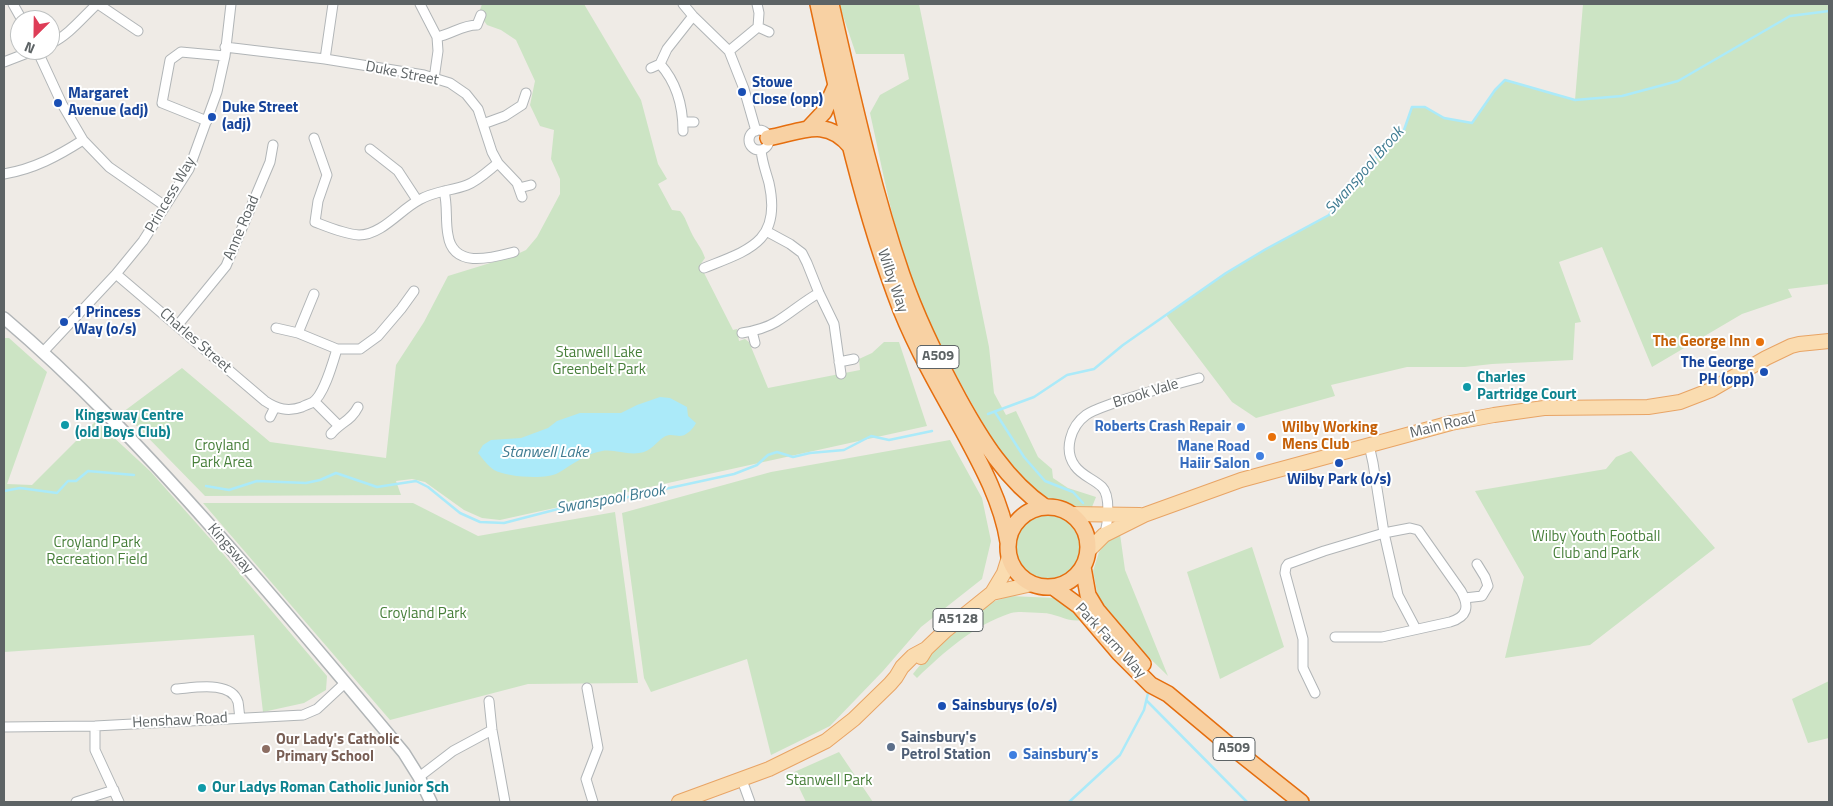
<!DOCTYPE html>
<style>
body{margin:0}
#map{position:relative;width:1833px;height:806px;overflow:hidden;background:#efebe6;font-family:"Titillium Web",sans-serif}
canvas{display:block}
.frame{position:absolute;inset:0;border:5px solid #5d6365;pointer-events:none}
.north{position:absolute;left:10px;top:10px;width:50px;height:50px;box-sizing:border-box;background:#fff;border:1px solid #bec1c1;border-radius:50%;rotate:203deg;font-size:14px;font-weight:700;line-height:20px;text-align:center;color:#5d6365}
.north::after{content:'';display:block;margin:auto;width:18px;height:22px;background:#de3d57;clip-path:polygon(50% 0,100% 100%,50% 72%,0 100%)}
</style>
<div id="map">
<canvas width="1833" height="806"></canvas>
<div class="frame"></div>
<div class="north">N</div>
</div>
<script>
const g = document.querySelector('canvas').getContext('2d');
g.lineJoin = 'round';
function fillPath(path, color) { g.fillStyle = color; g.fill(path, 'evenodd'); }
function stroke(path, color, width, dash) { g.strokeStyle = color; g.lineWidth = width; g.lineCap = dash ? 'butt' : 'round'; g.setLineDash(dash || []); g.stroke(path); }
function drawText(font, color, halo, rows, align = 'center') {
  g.font = font + ' "Titillium Web",sans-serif'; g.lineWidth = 4; g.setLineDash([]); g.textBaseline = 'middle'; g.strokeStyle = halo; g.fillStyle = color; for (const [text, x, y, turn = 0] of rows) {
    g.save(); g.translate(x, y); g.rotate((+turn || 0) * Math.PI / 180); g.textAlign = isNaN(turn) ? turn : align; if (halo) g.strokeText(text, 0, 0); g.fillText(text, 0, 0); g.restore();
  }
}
fillPath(new Path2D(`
 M482 4H584L641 100 658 164 667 179 658 184 672 210 680 211C686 218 687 224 691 232 695 241 702 248 705 258L700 265 733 330 737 329 739 341 745 339 749 342 768 388 860 370 859 359 872 353 884 342H899L927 426 500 520 482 518 464 510 425 482 412 479 396 481 401 495 205 496 123 412 182 368 270 442 386 458 396 365 424 322 448 276 513 256 526 250 537 237 560 194V179L551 159 554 130 540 126 530 105 535 81 516 40 501 30 487 25 484 21 486 13 480 10Z
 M839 4H919L989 347 994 393 1006 415 1016 411 1038 457 1052 469 1053 478 1068 488 1096 497 1092 507 1073 506 1035 494 1005 463 983 426 984 425C957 377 929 328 910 275 892 223 882 167 870 113L880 95 909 79 904 54H856Z
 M1583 4H1829V284L1788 289 1792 297 1742 314 1652 367 1602 247 1559 262 1581 322 1575 323 1573 360 1492 364 1465 367H1407L1331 385 1335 396 1256 418 1232 402 1166 315 1226 273 1266 249 1329 215 1352 182 1379 154 1389 140 1404 130 1412 107H1425L1444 118 1472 123 1495 90 1505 80 1575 100Z
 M4 338H9L47 372 7 484 32 485 96 421 151 472 213 542 327 676 326 690 304 703 263 712 254 635 4 652Z
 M950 440 982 498 991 541 982 579 921 627 883 671 830 726 771 755 747 659 651 692 644 678 622 513 771 472Z
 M1631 451 1715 548 1590 645 1505 658 1524 577 1475 491 1606 469 1616 457Z
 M203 503H413L478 536 615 512 638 683 528 684 390 720Z
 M1012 548a35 35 0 1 1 70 0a35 35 0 1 1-70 0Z
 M1120 534 1125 570 1168 676 1123 632 1099 603 1093 571 1099 552 1109 539Z
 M1252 547 1284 647 1220 679 1187 572Z
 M1010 596 1055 598 1082 620C1068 623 1057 613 1042 613 1033 613 1020 611 1011 613 974 625 944 652 917 678L913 674C929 653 973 613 995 601 1000 599 1005 598 1010 596Z
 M1829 681V738L1808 743 1792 699Z
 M839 752 873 802H806L792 773Z`), '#cce4c4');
fillPath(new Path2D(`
 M660 397 670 398 687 407 688 416 696 423C694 427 690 432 686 434 679 439 672 432 664 437 656 442 651 452 639 453 627 455 614 449 602 451 585 454 572 465 558 473 546 480 506 477 494 470 488 466 483 459 478 453L483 445 491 440 521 438 548 428 557 421 580 413H621L637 405Z`), '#abeaf9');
stroke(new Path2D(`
 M995 412 1024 457 1045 481 1073 492 1083 503
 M988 414 1034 397 1067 375 1094 369 1123 345 1226 273 1266 249 1329 215 1352 182 1379 154 1389 140 1404 130 1412 107H1425L1444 118 1472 123 1495 90 1505 80 1575 100 1622 96 1678 81 1790 16 1829 11
 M206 486 229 490 257 481 306 483 320 480 336 473 377 487 416 481 428 487 460 513 480 522 504 523 589 501 610 504 628 497 734 474 757 465 768 455 777 452 793 457 810 453 844 450 871 436 889 440 932 431
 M4 491 20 488 57 493 68 481H76L88 471 134 475
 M1147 701 1247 802
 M1069 802 1120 755 1144 710 1148 693`), '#abeaf9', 2.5);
const minor = new Path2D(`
 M13 4 22 20
 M98 4 138 31
 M420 4 437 37 438 51 434 79
 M683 4 693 16 729 51 744 89 756 131
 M758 27 769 32
 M437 37C452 34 462 25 477 25L481 15
 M50 44C69 35 82 18 97 4
 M225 47 325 59 424 75 450 83 466 94 478 109 492 152 498 163 517 183 522 197
 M37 50 62 104 83 140 109 167 165 206
 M729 51 758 27 759 13 757 4
 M325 59 333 4
 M4 62 35 50
 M651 68 660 64
 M207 121 162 103 170 60 181 52 225 56
 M683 122H694
 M483 124 505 116 522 105 526 93
 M749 140a10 10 0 1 1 20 0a10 10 0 1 1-20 0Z
 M683 131C683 107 677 83 660 64L667 49 693 16
 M314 138 327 175 318 201 315 222C328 227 344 234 359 235 382 235 401 209 419 200 434 191 451 191 467 185 478 181 489 170 498 163
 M370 149 398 171 417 200
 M4 174C34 169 58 156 83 140
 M519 188 531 185
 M444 191C448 207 445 220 448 235 453 269 491 258 514 252
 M766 231 790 244 802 253 807 263 819 293 834 324 841 374
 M704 268C749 250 782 242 769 183 766 172 762 162 761 150
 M116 274 265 401C277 409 288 412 302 407 305 405 310 404 313 402 324 395 333 362 337 349
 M177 326 226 266 270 162 273 145
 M276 328 298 333 337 349H360L378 336 401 309 414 291
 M752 331 755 343
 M298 333 314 294
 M742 333C754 331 766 328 776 322 791 313 804 301 819 293
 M44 351 116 274 143 241 189 169 217 92 225 56 231 4
 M839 362 854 359
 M315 402 338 425
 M270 417 275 407
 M331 434C341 422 351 421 358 407
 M1104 535C1108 525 1111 496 1102 487 1094 479 1082 476 1075 466 1063 450 1071 426 1086 415 1093 410 1103 407 1111 404 1140 394 1169 386 1199 378
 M1465 598 1482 596 1488 586 1485 577 1477 564
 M1335 637H1382L1450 622C1467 617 1470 607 1461 591L1418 530 1410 528 1384 533 1373 463 1369 445
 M587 688 598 748 586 779 593 802
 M176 689C193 688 231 680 238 702 239 707 239 713 240 718
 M1315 693 1303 668V639L1285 573 1286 567 1288 564 1324 551 1384 533 1398 595 1416 629
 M489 701 492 730 505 802
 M95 726V750L119 802
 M4 727 95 726 303 715 317 709 345 683
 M419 777 453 751 492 730
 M742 780 750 802
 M76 802 114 790`);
const tertiary = new Path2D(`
 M4 318C77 380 143 450 207 522 274 597 339 675 404 753L419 777 431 802`);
const primary = new Path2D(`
 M1070 514 1140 515
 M1088 551 1104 535 1144 515 1241 480 1451 423 1494 415 1544 408 1648 407 1680 402 1711 390 1766 358 1791 346 1799 344 1829 341
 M992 593 1032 584
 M921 657 926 649 946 630 992 593 1004 573 1009 557
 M679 802 769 769 826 741 854 719 890 684 896 677 902 667 913 656 926 649`);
const trunk = new Path2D(`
 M818 4C840 106 863 212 901 310 918 352 941 392 963 431 982 466 1002 503 1008 542
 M831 4C852 95 872 187 902 275 917 318 937 359 959 399 981 439 1007 481 1045 507
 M809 128 824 112 836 85
 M768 138C801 132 826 116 851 147
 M1008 547a40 40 0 1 1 80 0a40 40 0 1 1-80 0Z
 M1083 567 1088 595 1097 610 1143 664
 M1053 587 1079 606 1119 653 1151 685 1168 694 1223 740 1301 802`);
stroke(minor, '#b1b5b7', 11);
stroke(tertiary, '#b1b5b7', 14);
stroke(primary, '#e8a465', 16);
stroke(trunk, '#e56e0f', 18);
stroke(minor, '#fff', 9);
stroke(tertiary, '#fff', 11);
stroke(primary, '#fadcb0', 14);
stroke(trunk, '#f8d1a3', 15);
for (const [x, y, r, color] of [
 [742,92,5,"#1a4fb4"],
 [58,103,5,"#1a4fb4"],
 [212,117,5,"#1a4fb4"],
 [64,322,5,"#1a4fb4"],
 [1760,342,5,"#e8710a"],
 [1764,372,5,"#1a4fb4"],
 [1467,387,5,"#0f9aa8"],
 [65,425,5,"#0f9aa8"],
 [1241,427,5,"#3f7fe0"],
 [1272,437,5,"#e8710a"],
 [1260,456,5,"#3f7fe0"],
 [1339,463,5,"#1a4fb4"],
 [942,706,5,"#1a4fb4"],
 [891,747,5,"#5c6f8a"],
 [266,749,5,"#8d6e63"],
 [1013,755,5,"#3f7fe0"],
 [202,788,5,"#0f9aa8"]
]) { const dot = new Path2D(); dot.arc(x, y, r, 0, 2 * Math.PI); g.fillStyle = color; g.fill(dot); stroke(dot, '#fff', 2); }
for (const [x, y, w] of [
 [938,357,42],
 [958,620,50],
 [1234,749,42]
]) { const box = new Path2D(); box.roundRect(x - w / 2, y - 11.5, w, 23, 4); g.fillStyle = '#fff'; g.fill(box); stroke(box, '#5d6365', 1); }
drawText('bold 14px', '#5d6365', null, [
 ["A509",938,357],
 ["A5128",958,620],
 ["A509",1234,749]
]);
drawText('15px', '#5d6365', '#fff', [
 ["Duke Street",402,74,11],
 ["Princess Way",171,195,-60],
 ["Anne Road",242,228,-67],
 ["Wilby Way",892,281,71],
 ["Charles Street",195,341,41],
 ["Brook Vale",1146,394,-17],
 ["Main Road",1443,426,-14],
 ["Kingsway",230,549,49],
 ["Park Farm Way",1110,641,47],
 ["Henshaw Road",180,721,-3]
]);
drawText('bold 15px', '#164399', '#fff', [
 ["Stowe",752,83],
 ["Close (opp)",752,100],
 ["Margaret",68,94],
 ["Avenue (adj)",68,111],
 ["Duke Street",222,108],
 ["(adj)",222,125],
 ["1 Princess",74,313],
 ["Way (o/s)",74,330],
 ["The George",1754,363,"right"],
 ["PH (opp)",1754,380,"right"],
 ["Wilby Park (o/s)",1339,480,"center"],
 ["Sainsburys (o/s)",952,706]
], 'left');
drawText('bold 15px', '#c56008', '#fff', [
 ["The George Inn",1750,342],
 ["Wilby Working",1282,428,"left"],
 ["Mens Club",1282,445,"left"]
], 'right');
drawText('15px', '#477f3a', '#fff', [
 ["Stanwell Lake",599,353],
 ["Greenbelt Park",599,370],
 ["Croyland",222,446],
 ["Park Area",222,463],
 ["Wilby Youth Football",1596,537],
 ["Club and Park",1596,554],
 ["Croyland Park",97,543],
 ["Recreation Field",97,560],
 ["Croyland Park",423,614],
 ["Stanwell Park",829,781]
]);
drawText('bold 15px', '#0d838f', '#fff', [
 ["Charles",1477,378],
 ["Partridge Court",1477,395],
 ["Kingsway Centre",75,416],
 ["(old Boys Club)",75,433],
 ["Our Ladys Roman Catholic Junior Sch",212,788]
], 'left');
drawText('bold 15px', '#366cbe', '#fff', [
 ["Roberts Crash Repair",1231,427],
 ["Mane Road",1250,447],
 ["Haiir Salon",1250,464],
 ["Sainsbury's",1023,755,"left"]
], 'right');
drawText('bold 15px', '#4e5e75', '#fff', [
 ["Sainsbury's",901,738],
 ["Petrol Station",901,755]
], 'left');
drawText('bold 15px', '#785e54', '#fff', [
 ["Our Lady's Catholic",276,740],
 ["Primary School",276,757]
], 'left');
drawText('italic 16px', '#3f7b91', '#fff', [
 ["Swanspool Brook",1365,171,-49],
 ["Stanwell Lake",545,453],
 ["Swanspool Brook",611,500,-10]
]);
</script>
